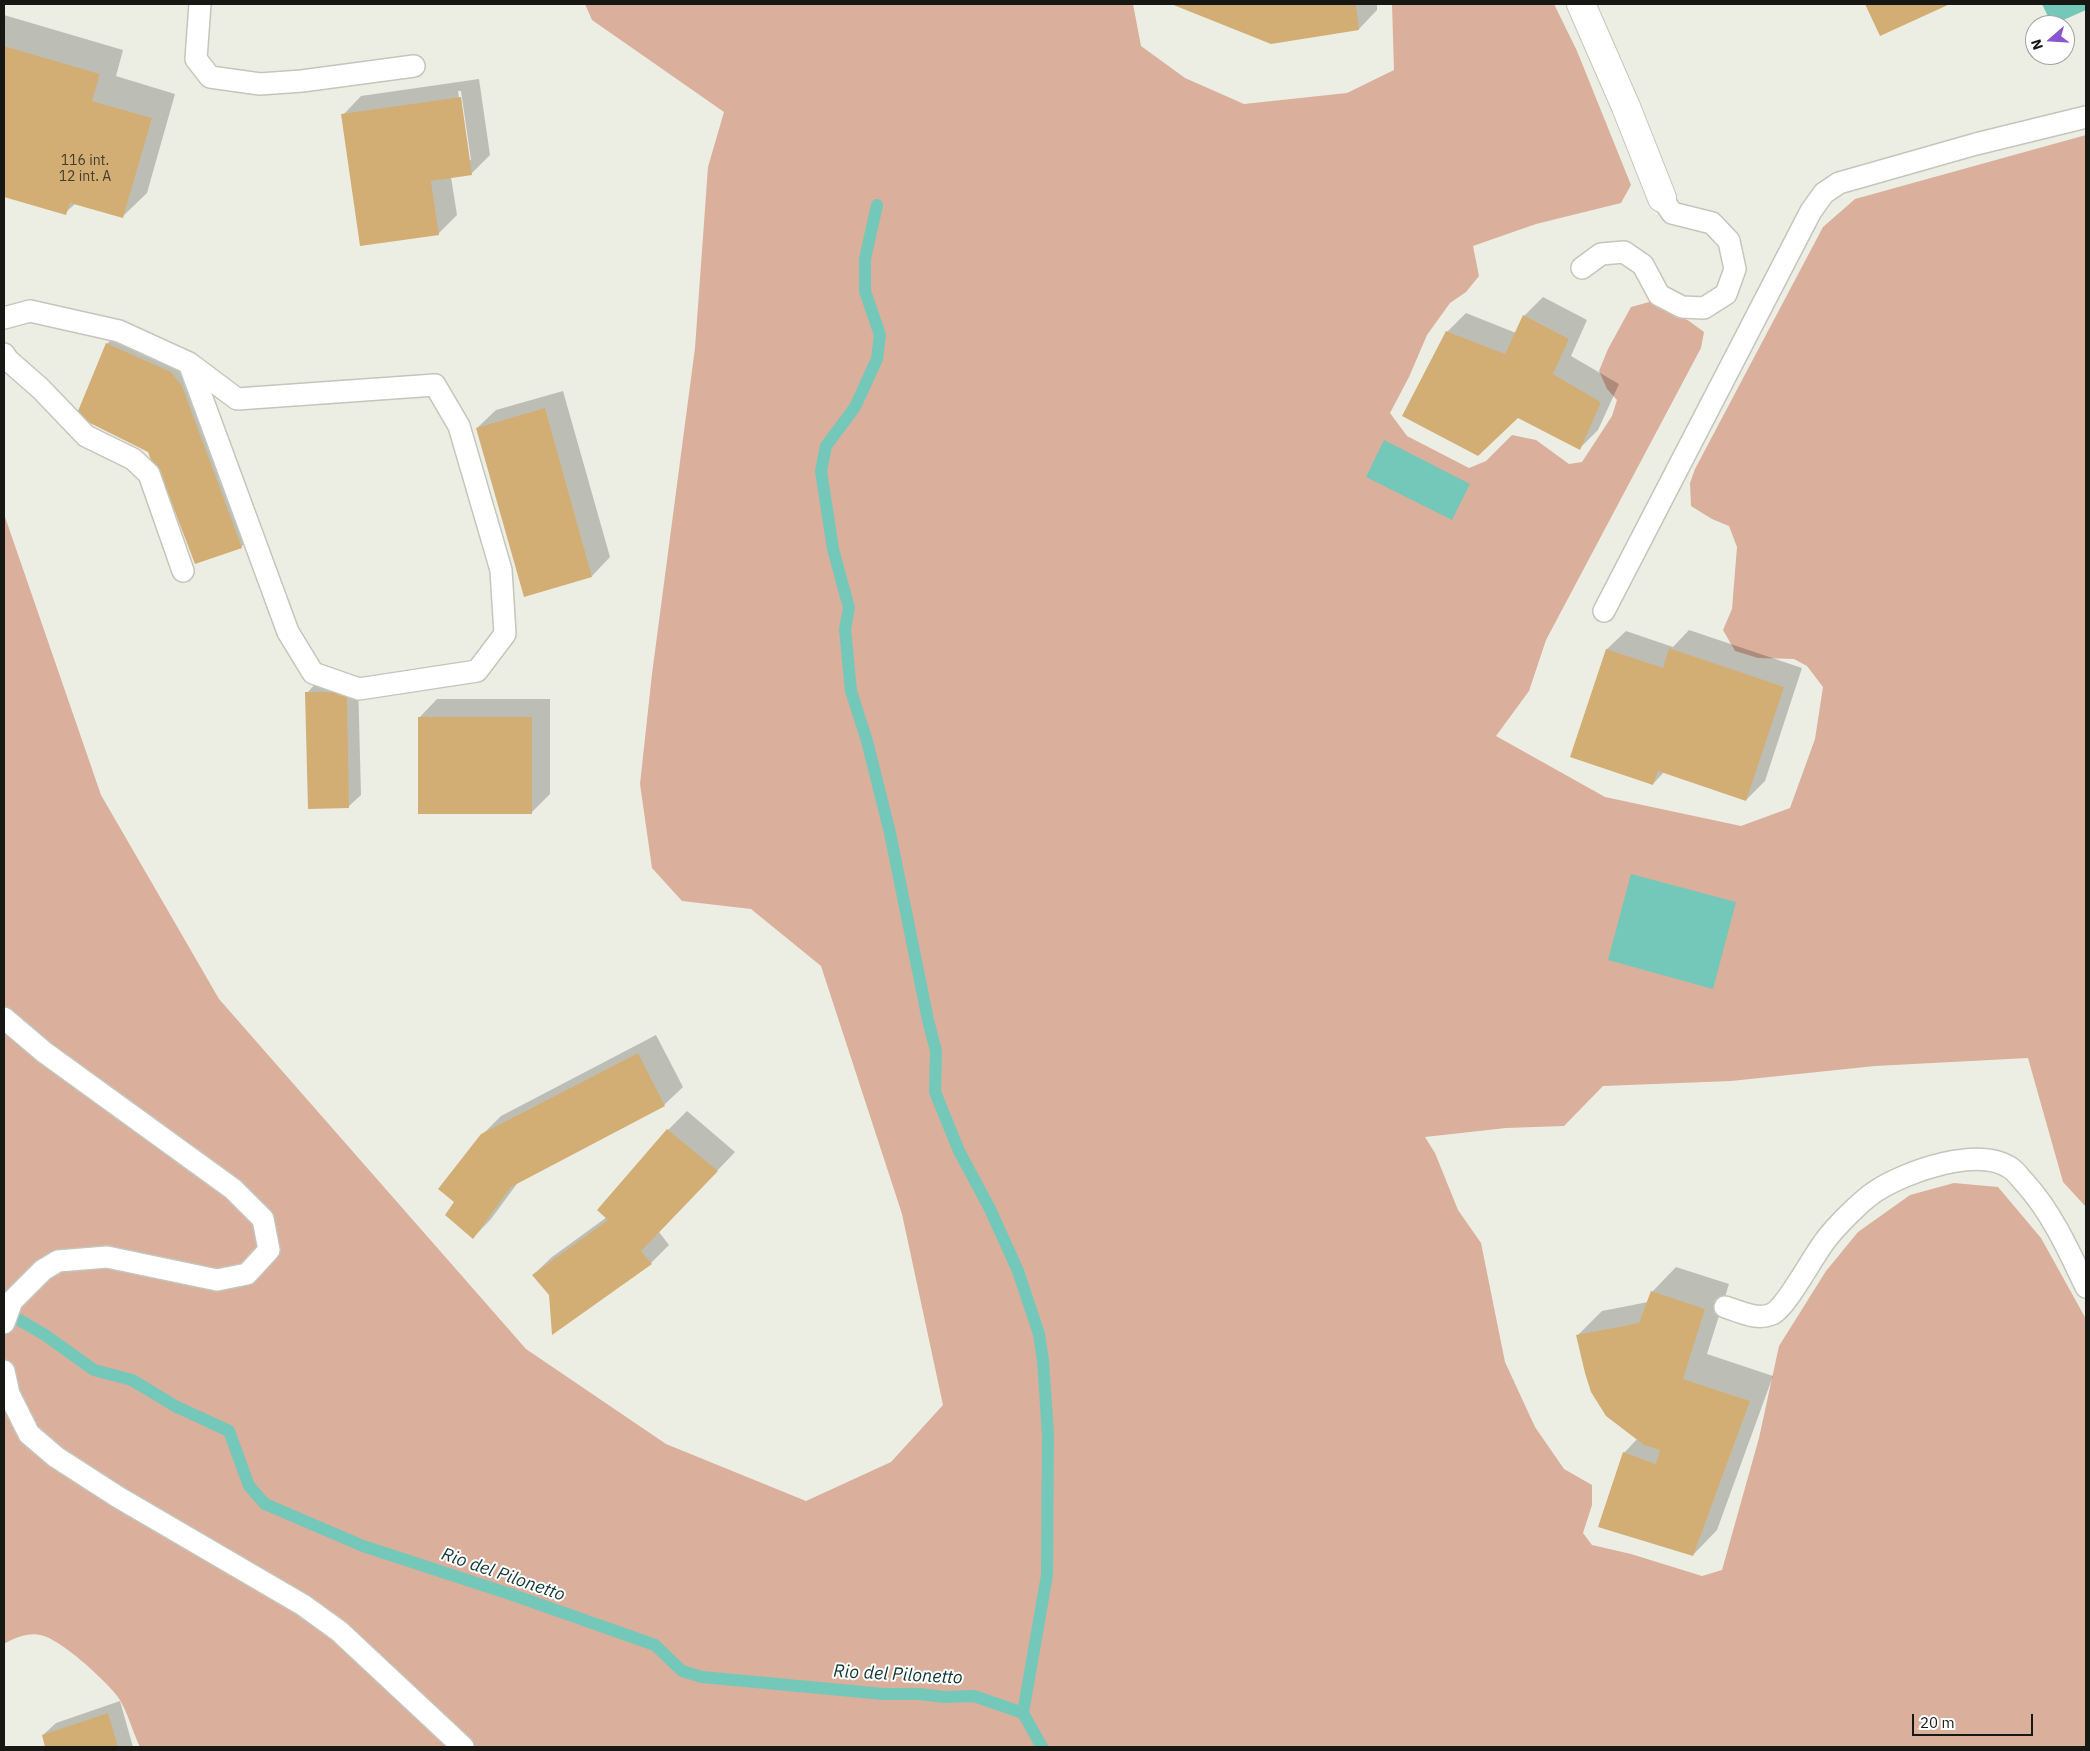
<!DOCTYPE html>
<style>
body{margin:0}
#map{position:relative;width:2090px;height:1751px;overflow:hidden;background:#eceee4;font-family:"IBM Plex Sans",sans-serif}
canvas{display:block}
.frame{position:absolute;inset:0;border:5px solid #171714;pointer-events:none}
.north{position:absolute;left:2025px;top:15px;width:50px;height:50px;box-sizing:border-box;background:#fff;border:1px solid #a2a2a1;border-radius:50%;rotate:251deg;font-size:14px;font-weight:700;line-height:20px;text-align:center;color:#171714}
.north::after{content:'';display:block;margin:auto;width:18px;height:22px;background:#8a56ce;clip-path:polygon(50% 0,100% 100%,50% 72%,0 100%)}
.scale{position:absolute;left:1912px;top:1714px;width:121px;height:22px;box-sizing:border-box;border:2px solid #171714;border-top:0;padding-left:6px;font-size:15px;line-height:18px;white-space:nowrap;color:#171714;-webkit-text-stroke:4px #fff;paint-order:stroke}
</style>
<div id="map">
<canvas width="2090" height="1751"></canvas>
<div class="frame"></div>
<div class="north">N</div>
<div class="scale">20 m</div>
</div>
<script>
const g = document.querySelector('canvas').getContext('2d');
g.lineJoin = 'round';
function fillPath(path, color) { g.fillStyle = color; g.fill(path, 'evenodd'); }
function stroke(path, color, width, dash) { g.strokeStyle = color; g.lineWidth = width; g.lineCap = dash ? 'butt' : 'round'; g.setLineDash(dash || []); g.stroke(path); }
function drawText(font, color, halo, rows, align = 'center') {
  g.font = font + ' "IBM Plex Sans",sans-serif'; g.lineWidth = 4; g.setLineDash([]); g.textBaseline = 'middle'; g.strokeStyle = halo; g.fillStyle = color; for (const [text, x, y, turn = 0] of rows) {
    g.save(); g.translate(x, y); g.rotate((+turn || 0) * Math.PI / 180); g.textAlign = isNaN(turn) ? turn : align; if (halo) g.strokeText(text, 0, 0); g.fillText(text, 0, 0); g.restore();
  }
}
fillPath(new Path2D(`
 M585 4H1133L1141 46 1185 78 1244 104 1347 93 1394 70 1392 4H1554L1577 51 1631 185 1621 203 1536 224 1473 246 1479 276 1466 292 1450 303 1427 335 1409 377 1390 413 1407 436 1469 468 1486 461 1512 435 1536 440 1569 464 1582 462 1612 416 1617 400 1607 389 1599 371 1608 349 1631 307 1653 301 1689 321 1704 332 1701 348 1546 640 1529 691 1496 736 1605 797 1741 826 1790 808 1815 739 1823 687 1807 666 1794 659 1758 658 1735 651 1723 630 1732 609 1737 547 1729 526 1712 519 1691 506 1690 483 1695 469 1823 227 1855 199 2086 135V1207L2063 1182 2028 1058 1875 1066 1731 1081 1603 1086 1564 1126 1506 1128 1425 1137 1435 1153 1458 1210 1481 1243 1505 1362 1535 1427 1564 1469 1592 1485V1505L1583 1533 1592 1545 1631 1554 1702 1576 1722 1570 1759 1438 1779 1346 1826 1271 1858 1232 1910 1195 1954 1183 1998 1187 2041 1238 2086 1319V1747H140C133 1733 127 1710 118 1697 106 1681 60 1638 40 1635 30 1632 13 1638 4 1644V514L101 795 219 999 526 1349 666 1444 806 1501 891 1462 943 1405 902 1214 821 966 751 909 682 901 652 868 640 784 652 674 695 348 708 167 724 112 592 20Z`), '#daaf9c');
fillPath(new Path2D(`
 M2042 4H2086V10L2052 25Z
 M1384 440 1470 484 1452 520 1366 477Z
 M1631 874 1736 902 1713 989 1608 960Z`), '#73c8ba');
fillPath(new Path2D(`
 M1175 4H1377V10L1359 29 1271 43Z
 M1867 4H1947L1881 34Z
 M4 15 123 50 116 76 175 94 147 193 122 217 76 203 65 213 4 195Z
 M479 79 490 155 471 174 451 177 457 215 438 234 343 115 361 96ZM458 91H461L471 160H468Z
 M1543 297 1587 320 1571 356 1619 384 1598 430 1580 448 1447 332 1466 313 1516 333 1524 316Z
 M125 325 190 354 260 528 241 547 170 494 107 344Z
 M563 391 610 557 592 576 477 428 496 410Z
 M1689 630 1802 668 1765 781 1746 800 1664 772 1653 784 1571 757 1607 649 1626 631 1673 647Z
 M319 680H358L361 795 348 807 307 693Z
 M437 699H550V794L531 813 419 718Z
 M656 1035 683 1087 664 1105 519 1181 491 1219 473 1238 455 1201 482 1135 501 1116Z
 M687 1111 735 1152 659 1232 669 1245 651 1263 551 1295 533 1275 552 1257 607 1217 599 1210 668 1130Z
 M1676 1267 1729 1284 1707 1354 1773 1376 1717 1530 1693 1555 1624 1453 1638 1438 1578 1335 1602 1311 1648 1302 1652 1292Z
 M120 1701 133 1747H47L43 1735 56 1723Z`), '#0003');
stroke(new Path2D(`
 M877 205 865 259V291L880 335 877 359 855 407 826 446 821 471 833 549 849 608 845 629 851 691 867 741 890 833 928 1020 936 1051 935 1092 959 1151 990 1209 1018 1271 1039 1334 1043 1361 1048 1434 1047 1575 1023 1713
 M4 1311 45 1335 94 1370 132 1380 175 1406 229 1431 249 1486 265 1504 363 1546 513 1595 655 1645 682 1671 702 1677 884 1694H919L944 1697 974 1696 1023 1713 1042 1747`), '#73c8ba', 12);
fillPath(new Path2D(`
 M1171 4H1356L1359 30 1271 44Z
 M1865 4H1950L1880 36Z
 M4 46 100 74 92 101 152 118 123 218 70 203 66 215 4 197Z
 M461 97 472 175 431 181 439 235 360 246 341 114Z
 M1523 315 1569 339 1553 374 1601 402 1580 450 1518 418 1478 456 1402 416 1446 331 1505 354Z
 M106 343 171 372 182 386 242 548 195 564 169 496 165 498 148 452 76 416Z
 M545 408 592 577 524 597 476 428Z
 M1669 648 1784 687 1746 801 1658 771 1653 785 1570 757 1606 649 1663 668Z
 M305 692H347L349 808 308 809Z
 M418 717H532V814H418Z
 M638 1053 665 1106 511 1187 473 1239 445 1215 454 1202 438 1189 481 1134Z
 M667 1129 718 1171 641 1251 652 1264 552 1335 549 1295 532 1275 608 1220 597 1210Z
 M1651 1291 1705 1309 1683 1379 1750 1401 1693 1556 1598 1527 1623 1452 1656 1464 1660 1450 1644 1445 1606 1416 1591 1392 1585 1373 1576 1335 1639 1323Z
 M108 1713 118 1747H45L42 1735Z`), '#d2ae75');
const lane = new Path2D(`
 M200 4 196 59 210 77 260 84 302 81 414 66
 M1582 268 1601 254 1624 252 1643 265 1659 295 1682 307 1704 308 1726 294 1735 269 1729 241 1712 223 1672 213 1662 198
 M4 318 30 311 119 331 189 363 237 399 435 385 459 426 501 570 505 634 477 671 359 689 313 673 288 632 189 363
 M4 354 8 360 41 389 86 436 133 459 149 474 183 571
 M1604 611 1811 211 1824 193 1839 183 1976 144 2086 117
 M4 1018 44 1052 233 1189 263 1219 269 1250 247 1274 217 1280 107 1257 58 1261 43 1270 12 1301 4 1323
 M1725 1307C1739 1311 1757 1321 1772 1314 1786 1308 1813 1256 1825 1241 1835 1227 1862 1200 1876 1191 1907 1171 1980 1145 2012 1169 2017 1173 2021 1179 2025 1183 2052 1213 2069 1251 2086 1287
 M4 1371 9 1394 29 1434 56 1457 118 1497 303 1605 339 1631 463 1747`);
const street = new Path2D(`
 M1581 4 1626 107 1662 198`);
stroke(lane, '#c4c5bb', 24);
stroke(street, '#c4c5bb', 30);
stroke(lane, '#fff', 21);
stroke(street, '#fff', 28);
drawText('14px', '#463d2c', null, [
 ["116 int.",85,161],
 ["12 int. A",85,177]
]);
drawText('italic 18px', '#0f3832', '#fff', [
 ["Rio del Pilonetto",503,1575,19],
 ["Rio del Pilonetto",898,1675,3]
]);
</script>
